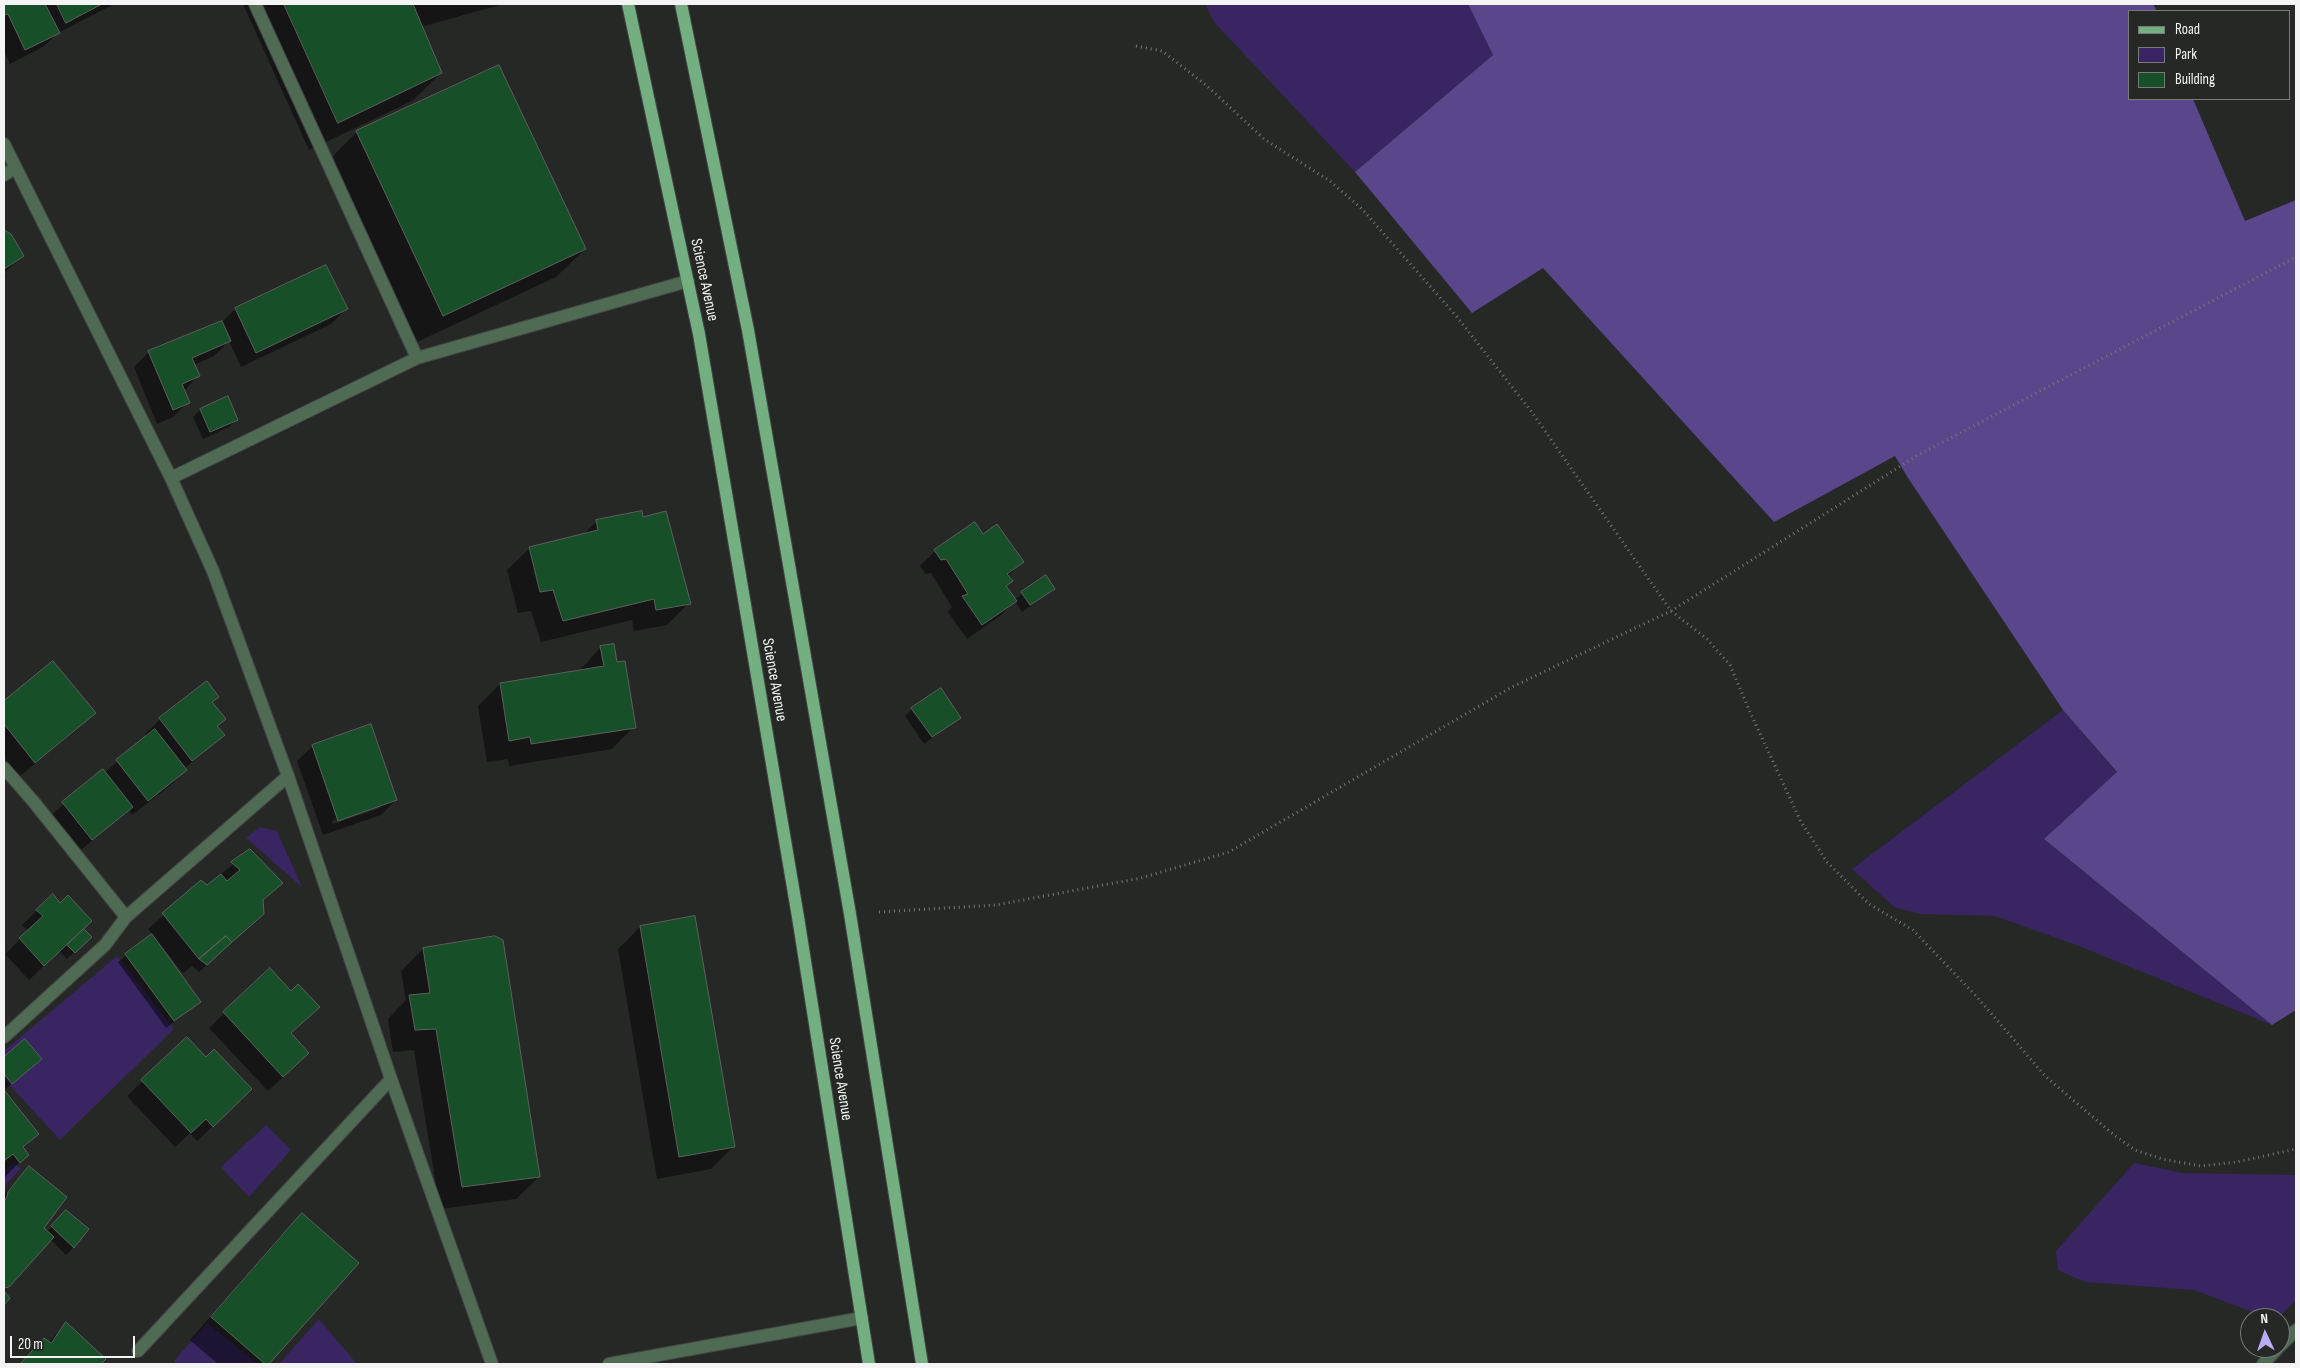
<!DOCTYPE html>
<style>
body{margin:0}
#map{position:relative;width:2300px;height:1368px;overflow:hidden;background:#262826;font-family:"Sofia Sans Condensed",sans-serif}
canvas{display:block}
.frame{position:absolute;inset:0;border:5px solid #f3f4f3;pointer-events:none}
.legend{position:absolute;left:2128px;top:10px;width:162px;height:90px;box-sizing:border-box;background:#262826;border:1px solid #787a78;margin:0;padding:6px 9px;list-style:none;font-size:15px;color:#f3f4f3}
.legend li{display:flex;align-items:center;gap:10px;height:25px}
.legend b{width:25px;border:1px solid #787a78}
.north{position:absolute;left:2240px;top:1308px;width:50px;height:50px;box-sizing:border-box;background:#262826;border:1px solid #787a78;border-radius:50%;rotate:357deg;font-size:14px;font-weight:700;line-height:20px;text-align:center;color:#f3f4f3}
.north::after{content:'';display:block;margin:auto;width:18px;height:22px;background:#bbaaf6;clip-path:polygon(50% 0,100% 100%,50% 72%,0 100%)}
.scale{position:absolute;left:10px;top:1336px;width:125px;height:22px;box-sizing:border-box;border:2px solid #f3f4f3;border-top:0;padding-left:6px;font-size:15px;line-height:18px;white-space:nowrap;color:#f3f4f3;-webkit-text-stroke:4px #262826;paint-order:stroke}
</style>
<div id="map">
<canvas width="2300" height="1368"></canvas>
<div class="frame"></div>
<ul class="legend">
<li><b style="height:6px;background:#73af80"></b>Road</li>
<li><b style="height:14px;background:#382561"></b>Park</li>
<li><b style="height:14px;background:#174f28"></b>Building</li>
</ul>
<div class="north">N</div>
<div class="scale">20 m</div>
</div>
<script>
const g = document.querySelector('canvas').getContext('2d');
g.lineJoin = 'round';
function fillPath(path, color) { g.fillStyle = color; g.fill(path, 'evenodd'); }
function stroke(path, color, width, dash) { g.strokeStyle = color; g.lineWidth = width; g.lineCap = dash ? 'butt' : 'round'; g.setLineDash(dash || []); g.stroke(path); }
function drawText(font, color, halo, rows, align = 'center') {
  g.font = font + ' "Sofia Sans Condensed",sans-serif'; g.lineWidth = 4; g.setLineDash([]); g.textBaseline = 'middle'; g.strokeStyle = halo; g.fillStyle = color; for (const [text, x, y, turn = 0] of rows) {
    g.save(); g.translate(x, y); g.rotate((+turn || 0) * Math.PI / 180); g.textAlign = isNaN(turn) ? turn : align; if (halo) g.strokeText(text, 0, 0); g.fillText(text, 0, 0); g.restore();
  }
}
fillPath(new Path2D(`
 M1205 4H1468L1493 55 1355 172 1214 22Z
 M2063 710 2117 773 2044 839 2272 1025 2079 946 1995 916 1920 914 1894 907 1852 869Z
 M260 827 277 831 302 887 246 838Z
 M117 956 174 1029 60 1140 4 1079V1051Z
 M266 1125 291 1150 249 1197 221 1167Z
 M13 1163 21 1168 4 1187V1172Z
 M2134 1163 2183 1173 2296 1175V1300L2278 1318H2269L2194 1290 2085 1282 2058 1270 2056 1251Z
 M319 1319 357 1364H279Z
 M207 1323 258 1364H177L174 1361Z`), '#382561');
fillPath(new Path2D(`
 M1468 4H2153L2157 11H2129V99H2193L2245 221 2296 200V1010L2272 1025 2044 839 2117 772 2063 710 1908 478 1895 456 1774 522 1543 268 1472 313 1355 172 1493 55Z`), '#59468b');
fillPath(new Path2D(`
 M4 4H114L58 33 43 47 10 64 4 51Z
 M243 4H503L421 27 441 73 412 101 309 150Z
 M357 132 585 249 556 277 415 343 328 161Z
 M4 232 10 235 22 256 4 273 6 276 4 278Z
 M326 266 346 309 331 324 241 367 229 341 214 356 194 365 198 376 184 391 188 402 173 417 157 424 134 367 149 352 222 322 235 309Z
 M227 398 237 419 229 427 203 439 193 417 200 410Z
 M642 518 689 603 667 625 634 631 632 620 541 642 531 611 518 613 507 570 530 548 583 535 597 521Z
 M983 536 1022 562 1008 576 1011 581 1005 587 1014 600 1045 577 1053 589 1022 612 1015 601 1000 616 967 639 948 612 952 607 931 573 926 574 920 566 935 551Z
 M601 647 616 663 634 727 612 749 509 766 508 759 487 762 478 706 500 684 579 671Z
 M53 663 94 713 79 728 19 777 4 757V702Z
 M218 697 211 703 216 727 223 735 185 768 186 770 171 785 132 815 129 810 76 854 48 818 102 771 104 773 147 737 145 734 160 719Z
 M912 709 959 717 924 744 905 716Z
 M313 746 396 800 381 815 323 835 297 761ZM380 805V808L333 824 332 821Z
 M250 851 282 883 262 902V914L199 972 192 966 183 973 163 948 161 949 200 1002 166 1028 118 962 153 935 148 929 201 882 206 886Z
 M52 896 90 937 67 959 59 951 29 980 5 954 28 931 22 925Z
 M640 927 733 1147 711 1169 657 1179 618 949Z
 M423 949 539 1177 516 1199 440 1209 414 1050 393 1052 388 1019 406 1000 401 971Z
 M270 970 303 1022 290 1034 293 1068 268 1091 209 1028Z
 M187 1039 236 1104 197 1141 190 1133 175 1147 127 1096Z
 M25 1041 33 1066 4 1090V1058Z
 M4 1092 37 1134 23 1149 27 1155 5 1177Z
 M30 1168 42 1228 47 1232 66 1212 74 1247 66 1255 50 1239 4 1291V1194Z
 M302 1215 357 1263 268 1364H218L190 1340 280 1237Z
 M66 1324 104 1359 99 1364H20L44 1340 48 1343Z`), '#0007');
const building = new Path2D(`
 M4 4H45L60 33 25 50 8 14 4 15Z
 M57 4H102L66 23Z
 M284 4H413L442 73 338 123Z
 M499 65 586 249 443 316 356 131Z
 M4 230 11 234 24 256 4 269Z
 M326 265 348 309 256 353 235 308Z
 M222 321 231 341 192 358 200 376 182 384 190 403 173 410 148 351Z
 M228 396 238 420 210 432 200 409Z
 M642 511 643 517 666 511 691 604 656 610 654 599 563 621 553 590 540 592 529 547 598 530 596 520Z
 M975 522 983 534 997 524 1024 562 1007 574 1013 581 1006 586 1017 601 982 625 962 596 968 594 946 559 941 560 934 550Z
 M1046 575 1055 589 1030 605 1021 592Z
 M614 644 617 662 625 661 636 728 531 744 530 737 509 741 500 683 604 666 600 646Z
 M53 661 96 713 35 763 4 724V701Z
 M207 681 219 697 212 702 226 719 217 726 225 735 192 761 159 718Z
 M941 688 961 718 932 737 911 708Z
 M371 724 397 800 338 821 312 745Z
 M155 729 187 770 148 801 116 760Z
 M103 769 133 807 92 840 62 802Z
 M250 849 283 883 263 900 264 914 232 942 226 936 199 959 162 913 201 880 207 885 221 874 227 881 240 870 231 862Z
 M53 894 60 903 68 895 92 921 44 966 19 938 43 916 36 910Z
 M695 916 735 1147 679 1157 640 926Z
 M84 929 92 937 75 953 67 945Z
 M152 934 201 1002 174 1021 125 954Z
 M226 936 232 942 207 965 199 959Z
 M495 936 503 940 540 1177 462 1187 436 1029 415 1030 409 995 430 993 423 948Z
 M270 968 291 991 298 984 320 1007 291 1033 309 1053 283 1077 223 1012Z
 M187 1037 206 1057 214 1049 252 1089 213 1127 206 1119 191 1133 141 1080Z
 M25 1039 42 1059 12 1084 4 1074V1057Z
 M4 1090 39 1134 23 1147 29 1155 20 1163 13 1154 4 1161Z
 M29 1166 67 1197 44 1228 54 1237 9 1287 4 1288V1201L7 1197 8 1192Z
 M66 1210 89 1229 74 1248 51 1226Z
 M302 1213 359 1263 269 1364H265L211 1317Z
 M4 1291 10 1298 4 1305Z
 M66 1322 106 1359 101 1364H20L44 1338 51 1343Z`);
fillPath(building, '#174f28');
stroke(building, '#5d605d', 1);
const service = new Path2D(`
 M4 1037 105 945 126 917`);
const minor = new Path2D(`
 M255 4 417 358
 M4 175 15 168
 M171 478 417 358 688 281
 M4 768 33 801 126 917 288 776
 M2280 1346 2296 1330
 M138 1351 391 1079
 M2263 1364 2278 1348`);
const tertiary = new Path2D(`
 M4 144 171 478 213 571 288 776 391 1079 492 1364
 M609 1364 862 1318`);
const primary = new Path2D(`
 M628 4 699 334 798 917 869 1364
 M681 4 748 330 850 914 922 1364`);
stroke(service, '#434543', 14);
stroke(minor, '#434543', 14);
stroke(tertiary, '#434543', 14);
stroke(primary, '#434543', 14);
stroke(new Path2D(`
 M1136 46 1162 51 1206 85 1264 139 1330 181 1362 209 1457 317 1531 411 1671 611 1707 639 1730 665 1750 712 1801 822 1827 862 1869 904 1913 930 1977 997 2046 1077 2114 1135 2135 1150 2162 1159 2201 1166 2237 1162 2296 1149
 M879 912 996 905 1141 878 1229 852 1512 687 1671 611 1918 455 2296 257`), '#777877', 3, [1, 4]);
stroke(service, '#4f6b54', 12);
stroke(minor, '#4f6b54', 12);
stroke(tertiary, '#4f6b54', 12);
stroke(primary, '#73af80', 12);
drawText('16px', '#f3f4f3', '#262826', [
 ["Science Avenue",704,280,78],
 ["Science Avenue",774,680,80],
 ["Science Avenue",840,1079,81]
]);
</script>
